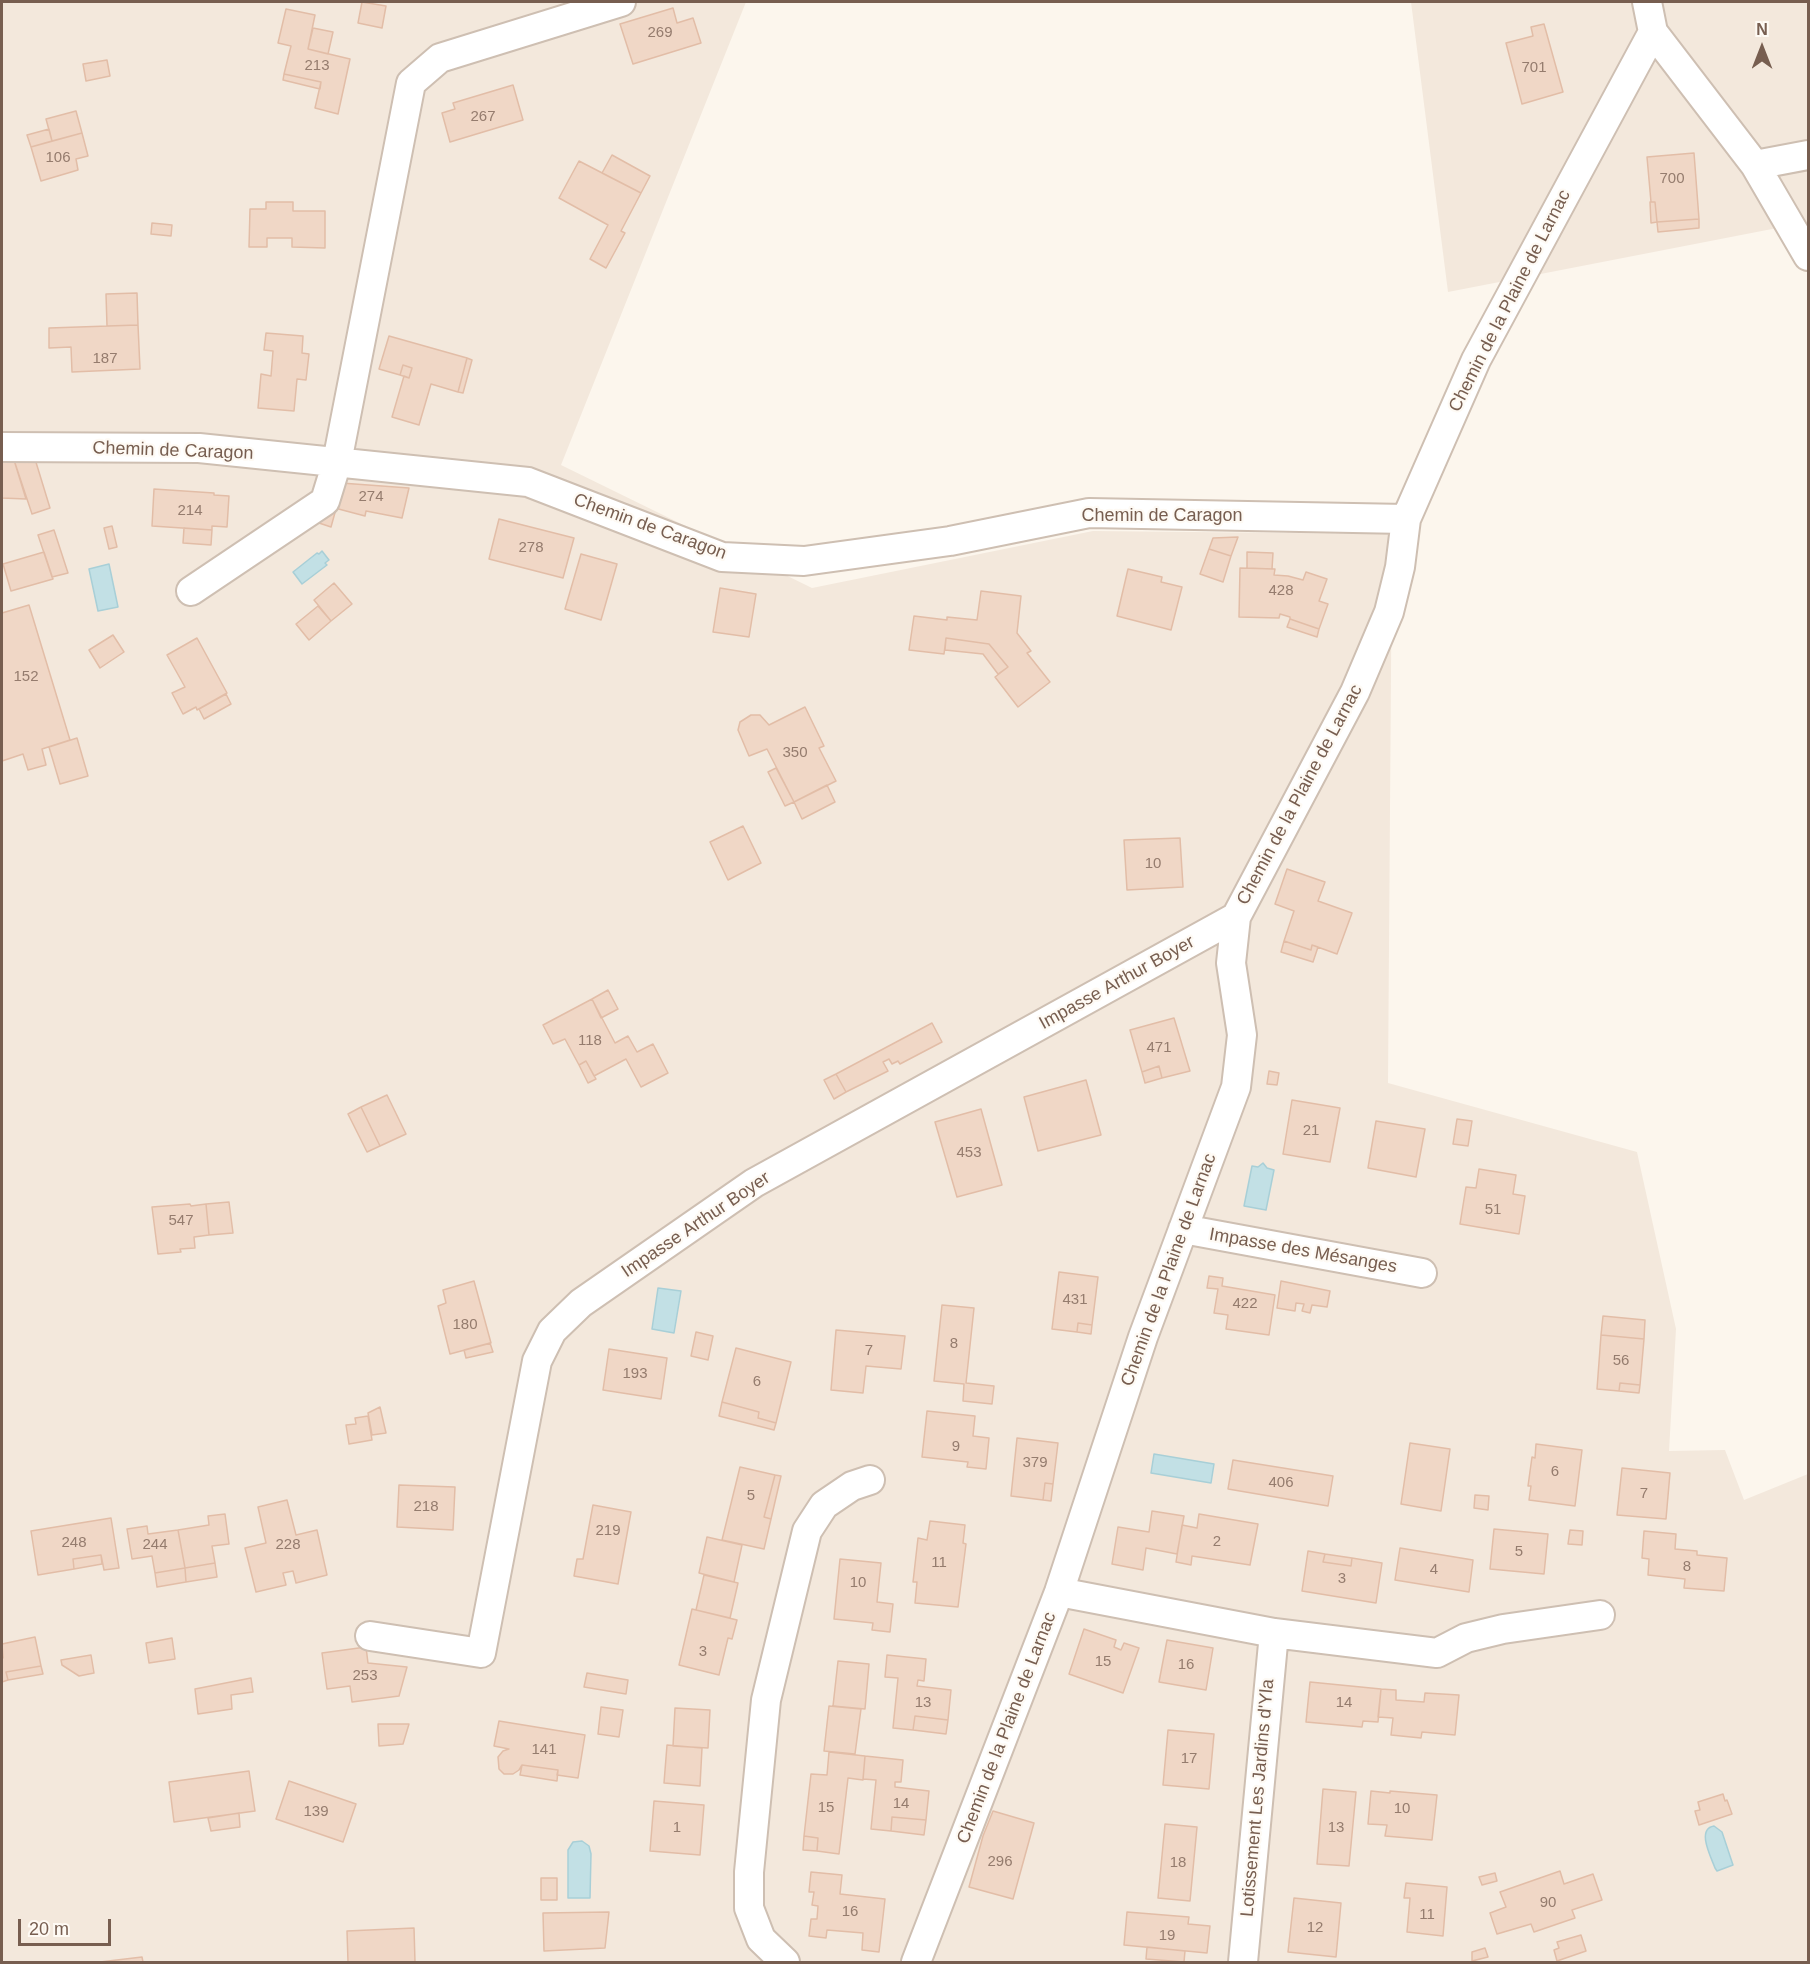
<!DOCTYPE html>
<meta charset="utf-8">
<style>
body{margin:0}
#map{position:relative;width:1810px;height:1964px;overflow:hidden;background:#fcf6ed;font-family:Arial,sans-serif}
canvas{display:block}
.frame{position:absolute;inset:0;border:3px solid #775e50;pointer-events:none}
.north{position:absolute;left:1732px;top:18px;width:60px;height:60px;-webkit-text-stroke:4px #fefaf4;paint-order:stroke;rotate:0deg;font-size:16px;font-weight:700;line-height:24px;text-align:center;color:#775e50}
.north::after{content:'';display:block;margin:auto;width:21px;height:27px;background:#775e50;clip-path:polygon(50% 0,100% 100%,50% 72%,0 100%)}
.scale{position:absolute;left:18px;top:1919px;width:93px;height:27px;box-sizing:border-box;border:3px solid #775e50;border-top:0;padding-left:8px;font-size:18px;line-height:21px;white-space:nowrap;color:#775e50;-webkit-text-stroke:4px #fefaf4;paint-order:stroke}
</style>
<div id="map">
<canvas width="1810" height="1964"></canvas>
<div class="frame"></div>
<div class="north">N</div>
<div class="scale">20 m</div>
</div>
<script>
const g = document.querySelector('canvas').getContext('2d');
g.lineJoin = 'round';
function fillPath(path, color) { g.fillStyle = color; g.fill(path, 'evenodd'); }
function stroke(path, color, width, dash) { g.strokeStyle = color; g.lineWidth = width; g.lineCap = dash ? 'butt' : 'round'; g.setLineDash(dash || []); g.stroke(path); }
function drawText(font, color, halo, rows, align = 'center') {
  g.font = font + ' Arial,sans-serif'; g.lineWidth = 4.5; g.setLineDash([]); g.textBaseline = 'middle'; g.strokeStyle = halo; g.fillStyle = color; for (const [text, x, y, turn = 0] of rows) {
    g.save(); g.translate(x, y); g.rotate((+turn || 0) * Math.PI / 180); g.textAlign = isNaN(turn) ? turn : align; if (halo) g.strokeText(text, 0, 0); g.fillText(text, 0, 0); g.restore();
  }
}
fillPath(new Path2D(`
 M2 2H746L561 465 812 588 1093 531 1392 534 1388 1083 1637 1152 1676 1329 1669 1451 1725 1450 1744 1500 1808 1474V1962H2Z
 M1411 2H1808V222L1448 292Z`), '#f3e8dc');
const water = new Path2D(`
 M322 551 329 560 325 563 327 565 302 584 293 572 317 553 319 554Z
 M109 564 118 607 98 611 89 569Z
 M1263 1163 1267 1168 1274 1170 1266 1210 1244 1206 1252 1166 1258 1167Z
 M658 1288 681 1291 674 1333 652 1329Z
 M1154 1454 1214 1464 1211 1483 1151 1473Z
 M1714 1826 1722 1832 1733 1865 1717 1871 1715 1868C1711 1857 1696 1829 1714 1826Z
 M582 1841 589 1846 591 1854 590 1898H568V1850L573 1842Z`);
fillPath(water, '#c2e0e5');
stroke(water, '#a8cfd7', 1.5);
const building = new Path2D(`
 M362 2 386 6 382 28 358 23Z
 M673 8 677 23 693 18 701 43 633 64 620 24Z
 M286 9 315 15 308 49 350 59 338 114 315 108 321 82 284 74 291 46 278 43Z
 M1544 24 1563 92 1522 104 1506 43 1533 36 1531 27Z
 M313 28 333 32 328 54 308 49Z
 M107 60 110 76 86 81 83 64Z
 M284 74 321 82 320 89 283 80Z
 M513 85 523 120 450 142 442 113 455 109 453 103Z
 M76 111 82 133 52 141 46 119Z
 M49 129 52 141 31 147 27 135Z
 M82 133 88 156 76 159 78 170 41 181 31 147Z
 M1694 153 1699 219 1657 222 1655 202H1651L1647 157Z
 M612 155 650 176 641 193 602 173Z
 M579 161 641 193 621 231 625 233 606 268 590 259 608 225 559 198Z
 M266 202H293V211H325V248L292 247V238H267V247H249L250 209H266Z
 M1650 202H1655L1657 222 1651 223Z
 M1699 219V228L1658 232 1657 222Z
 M152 223 172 225 171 236 151 234Z
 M137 293 138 325 107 326 106 294Z
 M138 325 140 369 72 372 71 347 49 348V328Z
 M266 333 303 336 302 353 309 354 306 380 297 379 294 411 258 408 261 374 271 376 273 351 264 350Z
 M389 336 467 358 458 392 431 384 419 425 392 417 404 376 409 378 412 368 403 365 400 375 379 369Z
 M467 358 472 360 463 393 458 392Z
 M403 365 412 368 409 378 400 375Z
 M35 459 50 508 32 514 14 460Z
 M2 460H14L26 499 2 498Z
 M341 483 409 488 402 518 366 511 365 516 331 507Z
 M154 489 214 493V495L229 496 227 527 212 526V530L152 526Z
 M331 507 336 509 331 527 310 520Z
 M499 519 574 538 563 578 489 559Z
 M112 526 117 547 109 549 104 528Z
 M184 528 212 530 211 545 183 543Z
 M54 530 68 573 52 577 38 535Z
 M1238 537 1231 556 1209 549 1213 538Z
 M1209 549 1231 556 1223 582 1200 574Z
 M44 552 53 579 11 591 3 564Z
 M1247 552 1273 553 1272 569 1247 568Z
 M581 554 617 564 601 620 565 609Z
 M1240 568 1275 569 1274 575 1288 576 1303 580 1306 572 1327 579 1319 601 1328 604 1319 629 1290 619V617L1280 614 1279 618 1239 617Z
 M1128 569 1162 577 1161 582 1182 587 1171 630 1117 616Z
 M334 583 352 604 331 621 314 600Z
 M720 588 756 594 749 637 713 632Z
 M981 591 1021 596 1017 633 1031 651 1027 653 1050 682 1018 707 995 677 1008 667 989 644 946 638 944 654 909 650 914 616 947 620V617L977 620Z
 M29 605 70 740 42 749 46 765 28 770 23 754 2 761V613Z
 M318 606 331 621 309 640 296 624Z
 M1290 619 1319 629 1317 637 1287 627Z
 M113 635 124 652 100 668 89 650Z
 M197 638 227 693 197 710 196 707 183 714 172 693 185 687 167 655Z
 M946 638 989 644 1008 667 998 674 983 654 945 650Z
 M226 694 231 704 204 719 199 709Z
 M805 707 824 746 819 748 836 781 794 802 767 749 749 756 738 730 740 722 751 715H760L769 725Z
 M77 738 88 776 60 784 49 747Z
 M776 768 794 802 785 806 768 772Z
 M827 785 835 802 802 819 794 802Z
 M743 826 761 863 728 880 710 842Z
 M1180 838 1183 887 1127 890 1124 840Z
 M1287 869 1325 882 1318 901 1352 913 1337 954 1312 945 1311 950 1284 941 1294 911 1275 904Z
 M1284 941 1311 950 1312 945 1318 947 1313 962 1281 952Z
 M608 990 618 1009 601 1018 592 999Z
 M592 999 615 1043 628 1036 637 1052 653 1044 668 1073 641 1087 626 1059 594 1076 586 1061 579 1065 565 1039 553 1044 543 1025Z
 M1174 1018 1190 1071 1162 1078 1159 1066 1142 1072 1130 1030Z
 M932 1023 942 1042 900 1064 898 1061 892 1064 889 1059 883 1062 888 1071 846 1092 836 1074Z
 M586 1061 596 1079 588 1083 579 1065Z
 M1159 1066 1162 1078 1145 1083 1142 1072Z
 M1269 1071 1279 1073 1277 1085 1267 1084Z
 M836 1074 846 1092 834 1099 824 1080Z
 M1086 1080 1101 1135 1038 1151 1024 1097Z
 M387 1095 406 1134 380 1146 361 1107Z
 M1292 1100 1340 1108 1330 1162 1283 1154Z
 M361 1107 380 1146 367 1152 348 1114Z
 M981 1109 1002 1185 957 1197 935 1122Z
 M1457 1119 1472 1121 1468 1146 1453 1144Z
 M1376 1121 1425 1129 1416 1177 1368 1168Z
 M1479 1169 1516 1175 1513 1194 1525 1196 1519 1234 1460 1224 1466 1187 1476 1188Z
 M229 1202 233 1233 209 1235 206 1204Z
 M190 1204 191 1206 206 1204 209 1235 194 1237 195 1248 180 1249 181 1252 158 1254 152 1207Z
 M1059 1272 1098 1277 1092 1325 1078 1323 1077 1332 1052 1329Z
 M1209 1276 1223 1278 1222 1286 1275 1295 1269 1335 1226 1329 1228 1315 1214 1313 1218 1289 1207 1288Z
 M474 1281 491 1343 450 1354 438 1306 446 1303 443 1290Z
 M1281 1281 1330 1291 1327 1307 1312 1305 1310 1313 1302 1311 1304 1304 1296 1303 1295 1311 1277 1308Z
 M942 1305 974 1308 966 1383 994 1386 992 1404 963 1401 964 1384 934 1381Z
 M1603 1316 1645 1320 1644 1339 1601 1335Z
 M1078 1323 1092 1325 1091 1334 1077 1332Z
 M836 1330 905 1336 901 1369 866 1366 863 1393 831 1390Z
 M696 1332 713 1336 708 1360 691 1356Z
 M1601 1335 1644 1339 1640 1385 1620 1383 1619 1391 1597 1389Z
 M490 1343 493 1352 466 1358 464 1350Z
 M736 1348 791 1362 776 1423 758 1418 759 1412 722 1402Z
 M609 1349 667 1358 661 1399 603 1390Z
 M1620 1383 1640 1385 1639 1393 1619 1391Z
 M722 1402 759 1412 758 1418 776 1423 774 1430 719 1416Z
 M380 1407 386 1433 372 1435 368 1413Z
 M927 1411 975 1416 973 1436 989 1438 986 1469 967 1467 968 1462 922 1457Z
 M368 1416 372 1440 349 1444 346 1425 356 1424 355 1418Z
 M1017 1438 1058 1443 1053 1484 1045 1483 1043 1500 1011 1496Z
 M1410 1443 1450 1449 1441 1511 1401 1504Z
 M1536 1444 1582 1450 1575 1506 1529 1500 1531 1486H1528L1532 1457 1535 1458Z
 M1233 1460 1333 1476 1328 1506 1228 1489Z
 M740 1467 775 1475 764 1517 771 1519 764 1549 722 1540Z
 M1622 1468 1670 1473 1666 1519 1617 1515Z
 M775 1475 781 1476 771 1519 764 1517Z
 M1045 1483 1053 1484 1051 1501 1043 1500Z
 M399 1485 455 1487 453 1530 397 1527Z
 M1475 1495 1489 1496 1488 1510 1474 1508Z
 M287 1500 296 1535 317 1530 327 1575 296 1583 293 1571 283 1573 286 1585 256 1592 245 1548 266 1543 258 1507Z
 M593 1505 631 1512 618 1584 574 1576 577 1559H583Z
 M1152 1511 1184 1516 1177 1554 1146 1548 1143 1570 1112 1564 1118 1527 1149 1532Z
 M225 1514 229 1544 212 1546 215 1563 185 1568 178 1530 209 1525 208 1516Z
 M1199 1514 1258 1524 1250 1565 1192 1556 1191 1565 1176 1562 1182 1525 1197 1528Z
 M111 1518 119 1568 104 1570 101 1555 73 1559 74 1569 38 1575 31 1531Z
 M930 1521 965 1525 963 1543 966 1544 958 1607 915 1603 917 1582H913L918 1538 927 1540Z
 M147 1526 148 1534 178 1530 185 1568 155 1573 152 1556 132 1559 127 1529Z
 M1494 1529 1548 1534 1544 1574 1490 1569Z
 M1570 1530 1583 1531 1582 1545 1568 1544Z
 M1644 1531 1676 1534 1675 1549 1697 1551V1555L1727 1558 1724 1591 1684 1588 1685 1579 1648 1575 1649 1559 1642 1558Z
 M707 1537 742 1545 734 1582 699 1573Z
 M1400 1548 1473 1560 1469 1592 1395 1580Z
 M1308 1551 1325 1554 1323 1562 1351 1566 1352 1558 1382 1563 1376 1603 1302 1591Z
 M1325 1554 1352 1558 1351 1566 1323 1562Z
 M101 1555 102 1564 74 1569 73 1559Z
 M840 1559 881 1563 877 1602 893 1604 890 1632 872 1630 873 1623 834 1619Z
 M215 1563 217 1577 186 1582 185 1568Z
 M185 1568 186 1582 157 1587 155 1573Z
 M704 1575 738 1583 730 1618 696 1610Z
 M692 1609 737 1620 732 1639 728 1638 719 1675 679 1665Z
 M1084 1629 1116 1640 1114 1647 1121 1650 1124 1643 1139 1648 1123 1693 1069 1674Z
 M35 1637 41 1666 6 1672 8 1680 2 1682V1658H3L2 1644Z
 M172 1638 175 1659 149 1663 146 1643Z
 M1167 1640 1213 1648 1206 1690 1159 1682Z
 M366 1647 368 1663 407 1667 399 1696 352 1702 350 1686 327 1689 322 1653Z
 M91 1655 94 1673 79 1676 62 1665 61 1660Z
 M887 1655 926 1659 924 1681 918 1680 917 1686 951 1690 948 1720 915 1716 913 1730 893 1728 898 1678 885 1677Z
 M838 1661 869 1664 865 1709 833 1706Z
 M41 1666 43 1674 8 1680 6 1672Z
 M587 1673 628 1680 626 1694 584 1687Z
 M251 1678 253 1692 231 1695 232 1709 198 1714 195 1689Z
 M1310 1682 1381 1689 1378 1722 1363 1721 1362 1727 1306 1722Z
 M1381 1689 1396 1690V1700L1424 1702 1425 1693 1459 1695 1455 1735 1422 1732 1421 1738 1391 1735 1393 1718 1378 1717Z
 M829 1706 861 1709 855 1754 824 1751Z
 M601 1707 623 1710 619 1737 598 1734Z
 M675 1708 710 1710 708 1748 673 1746Z
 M915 1716 948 1720 946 1734 913 1730Z
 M499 1721 585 1735 578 1778 557 1775 558 1770 522 1765 519 1770 513 1774H504L499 1769 498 1757 503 1751 509 1749 494 1746Z
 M378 1724H409L403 1744 379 1746Z
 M1168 1730 1214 1734 1209 1789 1163 1785Z
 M667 1745 702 1748 700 1786 664 1783Z
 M829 1752 865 1756 863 1780 848 1778 839 1854 817 1851 818 1838 804 1836 811 1774 827 1775Z
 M865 1756 903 1760 901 1782H895V1787L929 1791 926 1820 892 1817 891 1831 871 1829 876 1780 863 1779Z
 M522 1765 558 1770 557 1781 520 1775Z
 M249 1771 255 1811 174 1822 169 1782Z
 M289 1781 356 1804 343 1842 276 1819Z
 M1323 1789 1356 1792 1349 1866 1317 1864Z
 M1371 1791 1390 1793V1791L1437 1795 1432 1840 1385 1836 1387 1825 1368 1824Z
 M1723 1794 1725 1801 1727 1800 1732 1814 1699 1825 1695 1811 1700 1810 1698 1802Z
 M654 1801 704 1805 700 1855 650 1851Z
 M993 1811 1034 1823 1013 1899 969 1887 983 1836Z
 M239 1813 240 1827 211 1831 208 1818Z
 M892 1817 926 1820 924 1835 891 1831Z
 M1165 1824 1197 1827 1190 1901 1158 1898Z
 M804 1836 818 1838 817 1851 803 1850Z
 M1560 1871 1564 1884 1593 1874 1602 1900 1572 1910 1575 1918 1534 1932 1531 1924 1497 1934 1490 1913 1506 1907 1500 1892Z
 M811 1872 842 1875 840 1894 885 1899 879 1952 862 1950 863 1933 827 1930 826 1938 809 1936 811 1919H817L818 1906 812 1905 814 1892H809Z
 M1495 1873 1497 1881 1482 1885 1479 1877Z
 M541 1878H557V1900H541Z
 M1406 1883 1447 1887 1443 1936 1407 1932 1410 1898H1404Z
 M1294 1898 1341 1903 1336 1957 1288 1952Z
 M609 1912 605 1948 544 1951 543 1913Z
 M1127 1912 1189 1917 1188 1924 1210 1926 1207 1953 1124 1945Z
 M414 1928 415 1962H348L347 1931Z
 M1581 1935 1586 1951 1557 1961 1554 1950 1559 1948 1557 1942Z
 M1147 1947 1185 1951 1184 1962 1146 1959Z
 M1485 1948 1488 1957 1472 1961V1952Z
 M142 1957 143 1962H100Z`);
fillPath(building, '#f0d7c6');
stroke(building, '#e2bda7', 1.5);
const minor = new Path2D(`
 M1647 2 1653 32 1755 165 1808 256
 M1755 165 1808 155
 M2 447 199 448 528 482 722 557 804 561 950 541 1089 513 1406 519
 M191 591 325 501 337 462 411 83 440 58 621 2
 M1183 1229 1422 1273
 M1059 1592 1274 1633 1437 1653 1466 1638 1503 1629 1600 1615
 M370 1636 481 1653 537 1361 552 1331 581 1303 754 1183 1236 917
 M785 1962 761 1939 749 1908V1872L766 1700 807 1531 824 1505 852 1486 870 1480
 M916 1962 1059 1592 1143 1337 1236 1087 1242 1035 1231 963 1236 917 1355 692 1389 612 1400 567 1406 519 1476 360 1653 32
 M1243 1962 1274 1633`);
stroke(minor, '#cebfb2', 32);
stroke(minor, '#fff', 28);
drawText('15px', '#957c6e', null, [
 ["269",660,33],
 ["213",317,66],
 ["701",1534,68],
 ["267",483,117],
 ["106",58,158],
 ["700",1672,179],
 ["187",105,359],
 ["274",371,497],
 ["214",190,511],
 ["278",531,548],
 ["428",1281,591],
 ["152",26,677],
 ["350",795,753],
 ["10",1153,864],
 ["118",590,1041],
 ["471",1159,1048],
 ["21",1311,1131],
 ["453",969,1153],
 ["51",1493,1210],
 ["547",181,1221],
 ["431",1075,1300],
 ["422",1245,1304],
 ["180",465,1325],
 ["8",954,1344],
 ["7",869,1351],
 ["56",1621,1361],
 ["193",635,1374],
 ["6",757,1382],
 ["9",956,1447],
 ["379",1035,1463],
 ["6",1555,1472],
 ["406",1281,1483],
 ["7",1644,1494],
 ["5",751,1496],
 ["218",426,1507],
 ["219",608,1531],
 ["2",1217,1542],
 ["248",74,1543],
 ["244",155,1545],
 ["228",288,1545],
 ["5",1519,1552],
 ["11",939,1563],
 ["8",1687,1567],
 ["4",1434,1570],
 ["3",1342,1579],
 ["10",858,1583],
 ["3",703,1652],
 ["15",1103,1662],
 ["16",1186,1665],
 ["253",365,1676],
 ["13",923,1703],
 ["14",1344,1703],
 ["141",544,1750],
 ["17",1189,1759],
 ["14",901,1804],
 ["15",826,1808],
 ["10",1402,1809],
 ["139",316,1812],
 ["1",677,1828],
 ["13",1336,1828],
 ["296",1000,1862],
 ["18",1178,1863],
 ["90",1548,1903],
 ["16",850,1912],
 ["11",1427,1915],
 ["12",1315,1928],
 ["19",1167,1936]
]);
drawText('18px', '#775e50', '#fefaf4', [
 ["Chemin de la Plaine de Larnac",1510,301,-63],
 ["Chemin de Caragon",173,451,2],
 ["Chemin de Caragon",1162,516],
 ["Chemin de Caragon",650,527,20],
 ["Chemin de la Plaine de Larnac",1300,795,-62],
 ["Impasse Arthur Boyer",1117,983,-29],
 ["Impasse Arthur Boyer",696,1225,-34],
 ["Impasse des Mésanges",1303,1251,10],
 ["Chemin de la Plaine de Larnac",1169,1270,-70],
 ["Chemin de la Plaine de Larnac",1007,1728,-69],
 ["Lotissement Les Jardins d'Yla",1258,1798,-85]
]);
</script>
